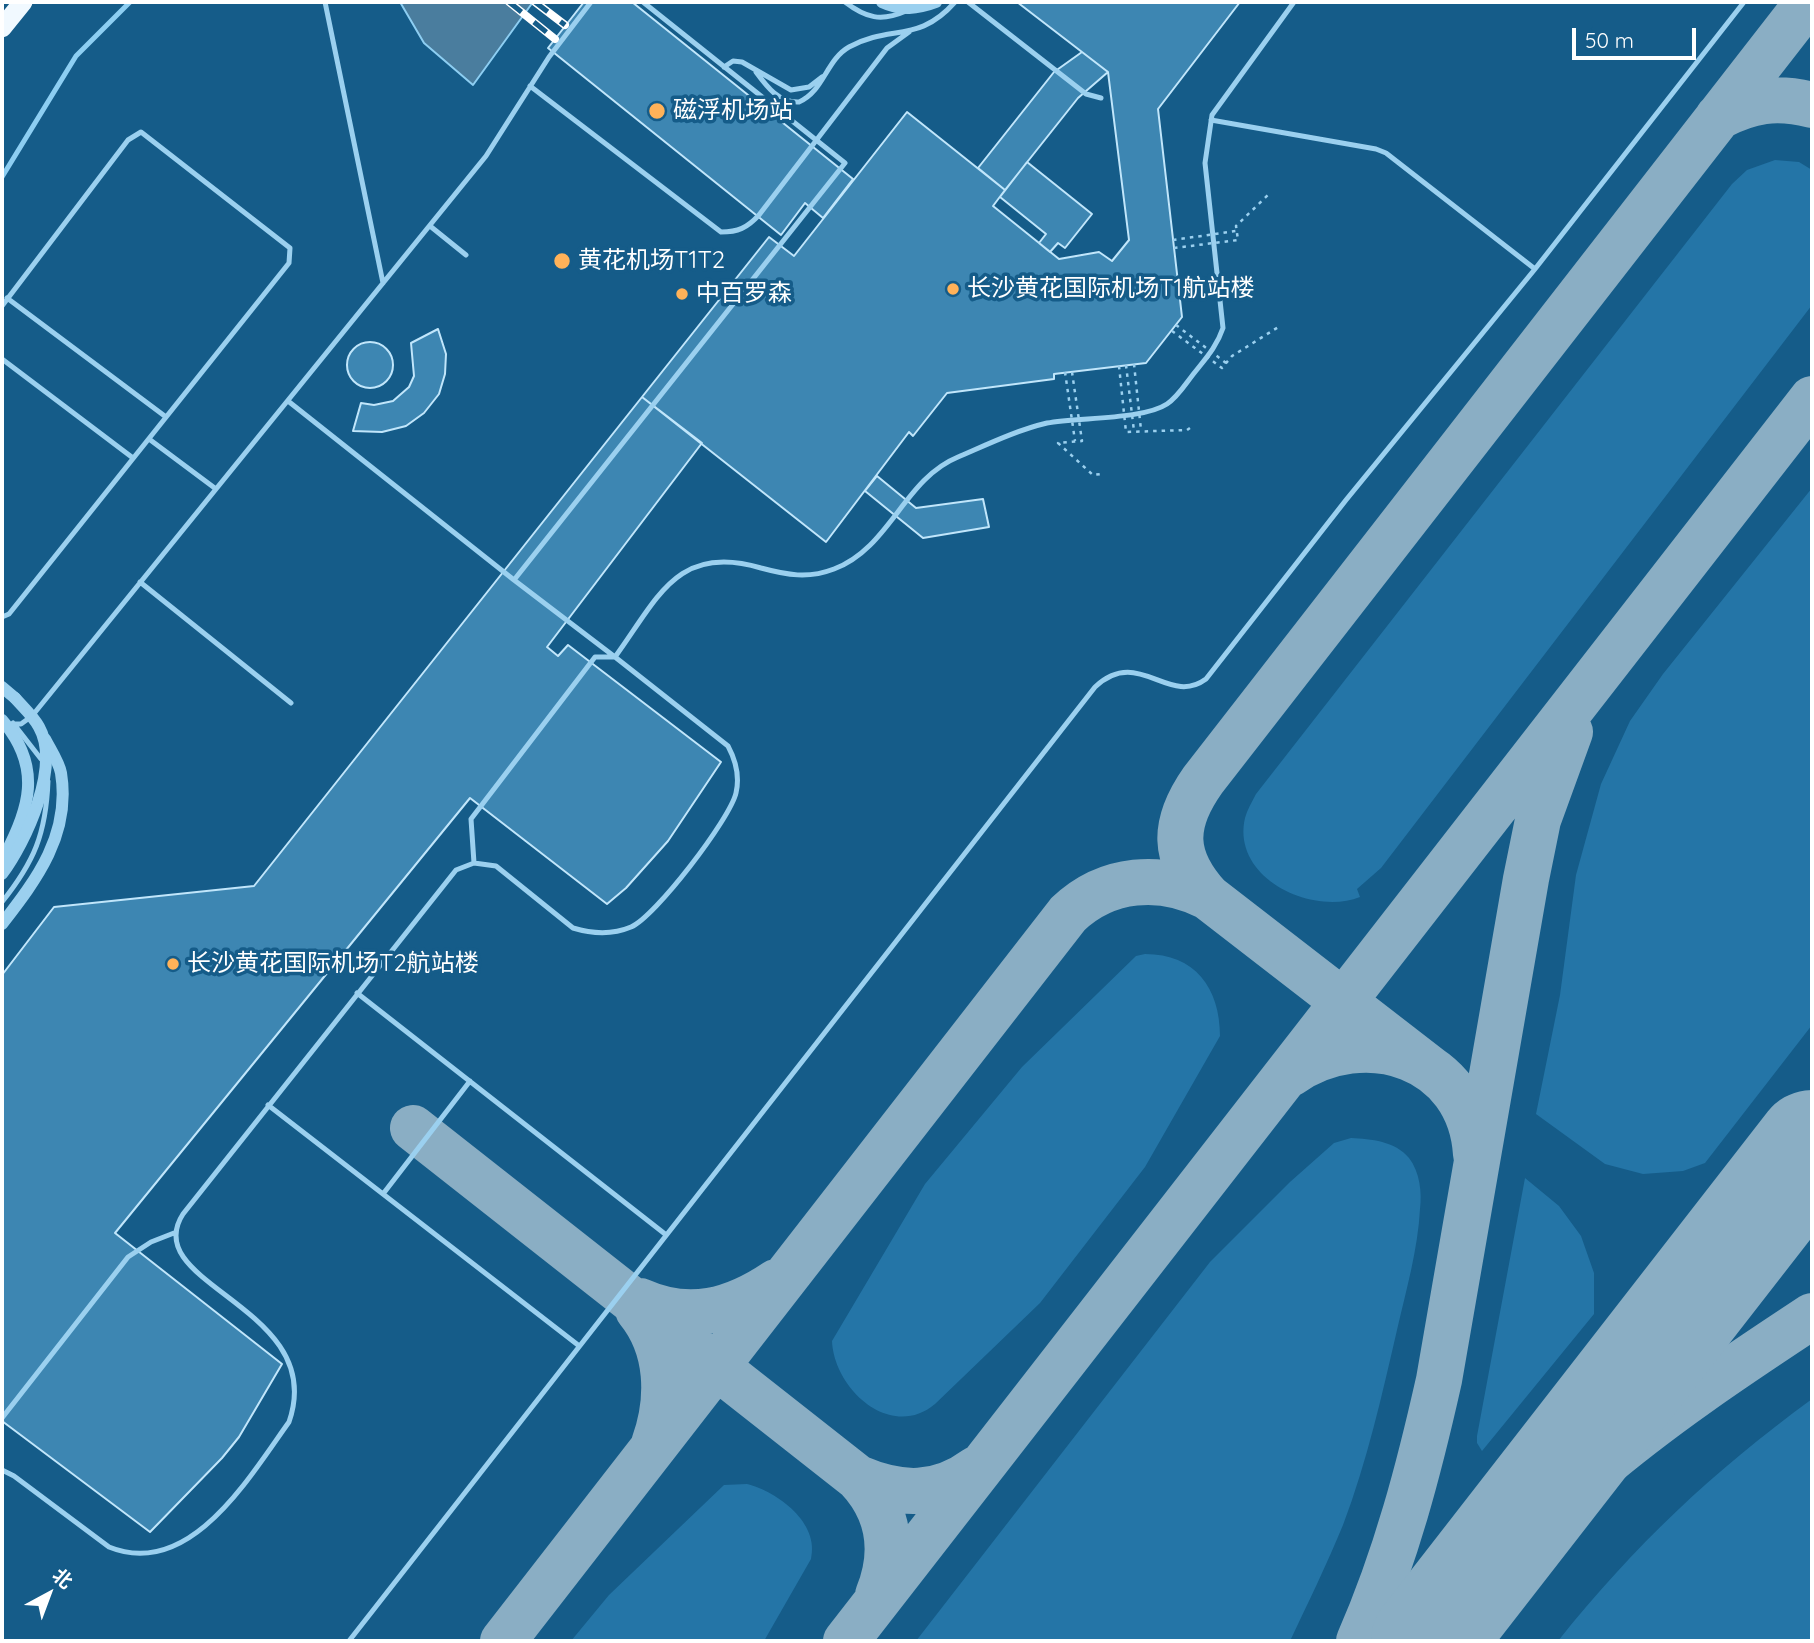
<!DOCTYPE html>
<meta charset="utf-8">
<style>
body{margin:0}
#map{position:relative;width:1814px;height:1643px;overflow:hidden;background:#155c89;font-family:Quicksand,"Noto Sans SC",sans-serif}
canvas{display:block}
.frame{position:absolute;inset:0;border:4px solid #fff;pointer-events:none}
.north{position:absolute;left:14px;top:1559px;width:70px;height:70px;-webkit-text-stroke:5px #155c89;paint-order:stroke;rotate:41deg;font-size:19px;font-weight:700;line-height:28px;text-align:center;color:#fff}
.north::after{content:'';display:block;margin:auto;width:24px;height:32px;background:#fff;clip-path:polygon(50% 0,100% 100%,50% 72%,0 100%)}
.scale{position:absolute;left:1572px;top:28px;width:124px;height:32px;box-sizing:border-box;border:4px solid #fff;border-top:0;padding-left:9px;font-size:21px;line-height:24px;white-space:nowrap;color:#fff;-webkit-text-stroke:5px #155c89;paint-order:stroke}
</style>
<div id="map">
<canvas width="1814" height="1643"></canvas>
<div class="frame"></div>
<div class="north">北</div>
<div class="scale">50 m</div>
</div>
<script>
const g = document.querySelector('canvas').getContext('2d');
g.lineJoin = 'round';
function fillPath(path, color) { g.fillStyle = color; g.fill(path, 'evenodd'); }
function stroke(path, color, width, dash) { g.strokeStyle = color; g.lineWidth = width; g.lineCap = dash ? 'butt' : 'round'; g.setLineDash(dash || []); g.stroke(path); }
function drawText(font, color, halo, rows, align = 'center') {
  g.font = font + ' Quicksand,"Noto Sans SC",sans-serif'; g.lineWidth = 7; g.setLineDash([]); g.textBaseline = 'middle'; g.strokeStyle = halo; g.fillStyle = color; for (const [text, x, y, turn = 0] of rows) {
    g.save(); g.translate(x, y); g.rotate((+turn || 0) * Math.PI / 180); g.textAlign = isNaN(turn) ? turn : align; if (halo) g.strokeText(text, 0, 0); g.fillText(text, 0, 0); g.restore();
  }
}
fillPath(new Path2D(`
 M1775 160 1799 162 1812 170V305L1381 868 1357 889 1360 897C1312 916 1231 878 1245 818 1247 810 1252 802 1256 794L1732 184 1747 170Z
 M1812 488V1025L1705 1163 1683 1171 1643 1174 1605 1164 1536 1114 1560 995 1576 875 1601 784 1630 721 1663 674Z
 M1145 954C1195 954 1220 988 1220 1036L1145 1167 1040 1303 935 1404C891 1441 834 1389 832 1341L925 1184 1022 1067 1136 956Z
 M1351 1138C1371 1139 1395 1141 1409 1158 1420 1172 1422 1193 1420 1209 1418 1249 1406 1291 1397 1330 1382 1395 1367 1462 1343 1525 1327 1564 1308 1603 1290 1641H916L1210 1262 1290 1182 1334 1143Z
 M1525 1178 1559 1206 1581 1236 1594 1273V1314L1482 1451 1477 1443V1436Z
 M1812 1399V1641H1558C1636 1544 1711 1473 1812 1399Z
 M747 1484C778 1492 820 1523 811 1559L764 1641H571L609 1595 724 1485Z`), '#2475a7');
const water = new Path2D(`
 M400 2H533L473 85 424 43Z`);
fillPath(water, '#4a7d9e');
stroke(water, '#8dcef2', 2);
stroke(new Path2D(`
 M2 177 76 56 130 2`), '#8dcef2', 5);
stroke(new Path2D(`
 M1718 117C1751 100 1776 96 1812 105
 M1433 1071 1208 897C1172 857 1172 824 1203 780L1808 2
 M1290 1074C1365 1022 1470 1056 1476 1154
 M413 1128 858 1478C890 1512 895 1553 878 1595
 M640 1301C689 1323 733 1311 776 1282
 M638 1310C669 1348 670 1399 654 1444
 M858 1478C900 1496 938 1497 976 1469
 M503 1641 1068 914C1107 877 1161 873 1208 897
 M846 1641 1812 399
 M1359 1641C1396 1557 1419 1469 1439 1380L1526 879 1538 820 1570 732
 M1428 1641C1481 1584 1533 1525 1592 1475 1661 1416 1736 1366 1812 1316`), '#8aaec4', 46);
stroke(new Path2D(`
 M1427 1641 1812 1146`), '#8aaec4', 112);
const building = new Path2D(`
 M584 2H632L853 179 823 218 805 203 781 235 548 48Z
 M1017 2H1240L1158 109 1182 317 1146 363 1054 374V379L947 393 913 436 909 432 826 542 642 397 769 237 794 256 907 112 1005 190 993 206 1059 259 1099 252 1112 261 1129 240 1108 72Z
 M1082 52 1108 72 1078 98 1005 190 978 168 1054 72Z
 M1027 162 1092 214 1065 248 1058 243 1050 252 1039 243 1046 234 1000 197Z
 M438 329 446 354 445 374 439 394 424 413 406 426 382 432 353 431 361 403 374 405 393 401 409 387 414 376 411 343Z
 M347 365a23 23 0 1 1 46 0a23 23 0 1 1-46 0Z
 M642 397 702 443 547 647 558 656 568 645 721 762 668 841 626 888 607 904 470 798 115 1233 282 1364 239 1437 222 1458 150 1532 2 1421V975L54 907 254 886Z
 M877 476 916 508 983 499 989 527 923 538 865 491Z`);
fillPath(building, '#3d86b2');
stroke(building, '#c1e6fb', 2);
stroke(new Path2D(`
 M325 2 383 283
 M845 2C866 18 881 22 906 11
 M968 2 1086 94 1101 98
 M724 67 733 61 742 62 791 90 809 87 822 77
 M756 72C767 87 779 103 799 102 824 91 826 60 849 47 891 24 918 44 955 2
 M530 86 721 232C738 232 747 228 759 215L887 48 909 32
 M1211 120 1376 149 1386 153 1535 269
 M430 226 466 255
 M7 298 166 417
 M2 306 128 140 141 132 290 248 289 263 9 614 2 617
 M2 359 133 458
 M288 401 514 580 845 163 643 2
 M149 439 216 489
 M514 580 615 657
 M140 582 291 703
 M13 723 41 759
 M14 724H21L32 716 486 156 549 57 591 2
 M474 863 471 819 595 657H615
 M2 902C34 862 46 834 48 781
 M357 993 665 1234
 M268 1105 578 1345
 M383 1194 470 1081
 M2 1418 128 1257 151 1242 174 1233
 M2 1470 14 1476 109 1547C190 1580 250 1476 289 1422 329 1307 137 1285 183 1214L456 870 474 863 496 866 573 928C593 934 612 935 631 927 655 917 730 819 736 793 740 776 736 761 728 746L615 657C658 598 677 543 761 568 787 575 808 579 834 569 890 548 904 479 958 457 986 445 1017 430 1047 423 1078 417 1143 420 1167 404 1178 397 1186 383 1195 372 1206 358 1217 346 1223 328L1205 163 1212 115 1294 2
 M349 1641 1095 687C1139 646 1168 707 1206 679L1346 500 1535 269 1744 2`), '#9bd0ef', 5);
stroke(new Path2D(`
 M2 687 15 698
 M2 720C43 767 30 810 2 860
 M2 924C37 879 71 834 61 773 59 762 50 749 45 739`), '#9bd0ef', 12);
stroke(new Path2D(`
 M2 28 23 2`), '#f1f9ff', 19);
const rail = new Path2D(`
 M509 2 555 39
 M535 2 565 25`);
stroke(rail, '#fff', 8);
stroke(rail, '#155c89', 5, [16]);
stroke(new Path2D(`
 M1173 240 1236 231
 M1174 248 1238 240 1236 226 1270 193
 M1176 325 1226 363
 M1172 331 1222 368 1232 356 1280 326
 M1134 364 1141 430
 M1126 365 1134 431
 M1119 366 1126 432 1187 430 1194 425
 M1065 372 1075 441
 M1072 372 1082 441 1058 443 1093 475 1101 474`), '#9bd0ef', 2.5, [3.5, 5]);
stroke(new Path2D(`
 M882 2C901 11 918 9 936 2
 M2 874C26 842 61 766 39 727 34 717 23 707 15 698`), '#9bd0ef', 12);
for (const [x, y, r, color] of [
 [657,111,9,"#ffb259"],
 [562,261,9,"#ffb259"],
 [953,289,7,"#ffb259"],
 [682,294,7,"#ffb259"],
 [173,964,7,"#ffb259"]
]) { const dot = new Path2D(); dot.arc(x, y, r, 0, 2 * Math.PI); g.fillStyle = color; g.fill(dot); stroke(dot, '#155c89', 2.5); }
drawText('24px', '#fff', '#155c89', [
 ["磁浮机场站",673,111],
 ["黄花机场T1T2",578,261],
 ["长沙黄花国际机场T1航站楼",967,289],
 ["中百罗森",696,294],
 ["长沙黄花国际机场T2航站楼",187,964]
], 'left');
</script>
